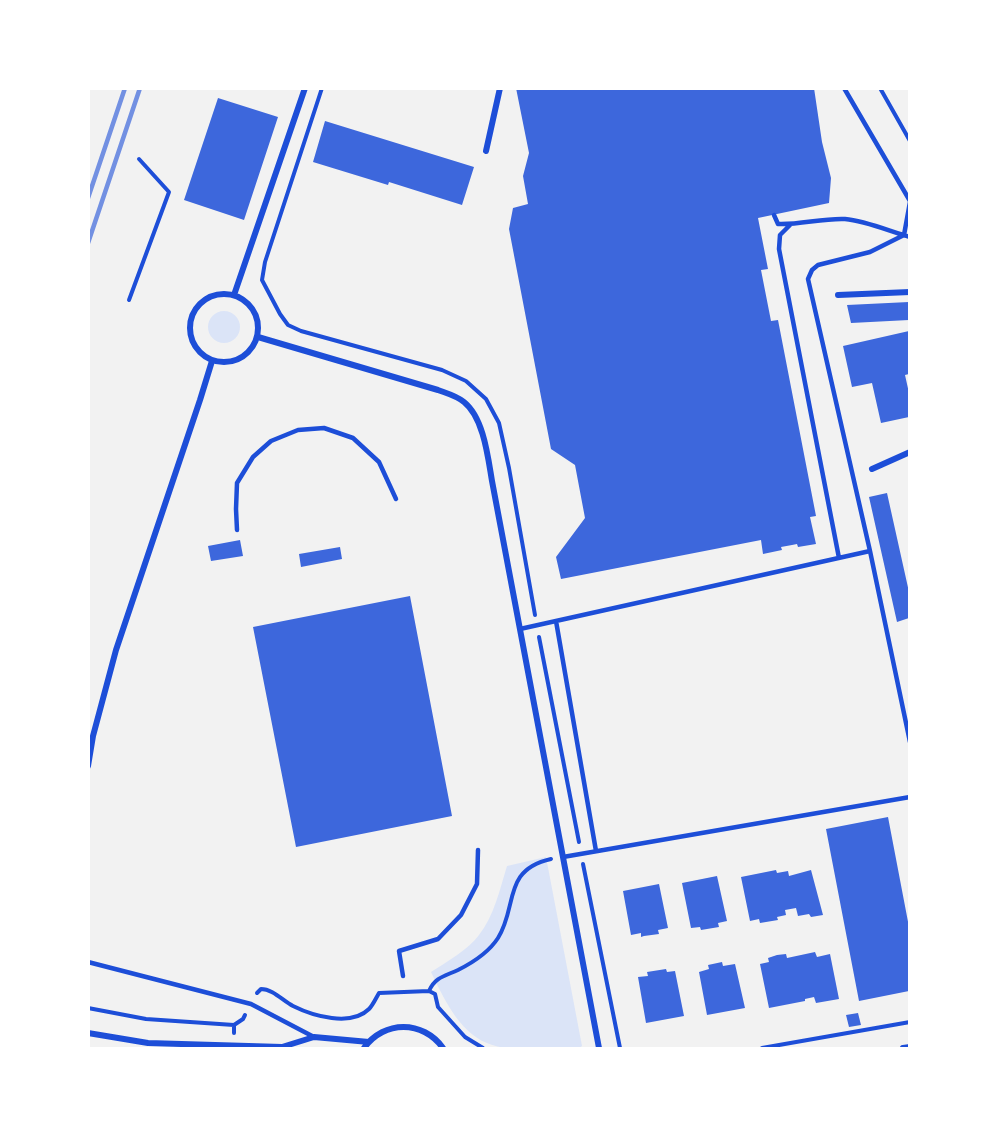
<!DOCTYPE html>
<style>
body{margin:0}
#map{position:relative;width:998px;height:1137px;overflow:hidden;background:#f2f2f2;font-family:"Roboto Serif",serif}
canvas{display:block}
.frame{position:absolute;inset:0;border:90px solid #fff;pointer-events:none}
</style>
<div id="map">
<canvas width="998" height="1137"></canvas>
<div class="frame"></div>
</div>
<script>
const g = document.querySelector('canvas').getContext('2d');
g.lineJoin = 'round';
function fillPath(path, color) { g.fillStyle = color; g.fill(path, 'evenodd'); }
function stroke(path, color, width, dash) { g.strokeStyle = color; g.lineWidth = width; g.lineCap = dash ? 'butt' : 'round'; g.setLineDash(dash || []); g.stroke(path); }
fillPath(new Path2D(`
 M208 327a16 16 0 1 1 32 0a16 16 0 1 1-32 0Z
 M546 857 582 1046 579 1048C552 1048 512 1054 487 1043 459 1032 443 997 431 972 445 963 469 949 479 935 494 916 500 889 507 866Z`), '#dbe4f7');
fillPath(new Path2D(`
 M516 88H814L822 142 831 178 829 203 758 218 768 269 761 270 771 321 778 320 816 516 810 517 816 544 798 547 797 544 792 545 781 547 782 550 763 554 761 540 561 579 556 557 585 518 575 465 551 449 509 229 513 208 528 204 523 176 529 153Z
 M218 98 278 117 244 220 184 200Z
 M325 121 474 167 462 205 389 182 388 185 313 162Z
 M909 302V320L851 323 847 305Z
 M909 331V374L905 375 909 393V417L881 423 872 383 852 387 843 346Z
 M887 493 909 592V618L897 622 869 497Z
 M240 540 243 556 211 561 208 546Z
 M340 547 342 559 301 567 299 554Z
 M410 596 452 816 296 847 253 627Z
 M888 817 909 927V991L859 1001 826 829Z
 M776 870 777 873 788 871 789 876 811 870 823 915 811 917 809 914 798 916 796 908 785 910 786 915 777 917 778 920 760 923 759 919 750 921 741 877Z
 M717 876 727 921 718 923 719 927 701 930 700 927 691 928 682 883Z
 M659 884 668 928 658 930 659 934 644 936 641 937V933L631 935 623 891Z
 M815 952 817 957 830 954 839 999 816 1003 814 997 805 999V1001L769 1008 760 964 769 962 768 958 777 955 786 954 787 958Z
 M722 962 723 966 735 964 745 1008 707 1015 699 972 709 969 708 965Z
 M666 969 667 972 675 971 684 1016 646 1023 638 977 648 976 647 972Z
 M858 1013 861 1025 849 1027 846 1015Z`), '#3d67dc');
stroke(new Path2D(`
 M322 88 265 262 262 280 280 314 288 325 301 331 442 370 466 381 486 399 499 423 509 468 535 615
 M880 88 910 141
 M129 300 169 192 139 159
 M539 637 579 842
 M583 864 620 1048
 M429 991C435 977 445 976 458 970 472 963 489 952 498 938 518 906 502 870 551 859
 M257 993 261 989C273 989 283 1001 293 1006 313 1016 351 1027 369 1009 373 1005 376 998 379 993L429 991 435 994 438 1007 465 1037 483 1048
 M88 1008 146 1019 234 1025
 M234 1033V1025L243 1019 245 1015
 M762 1048 910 1022`), '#1d4ed8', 4);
stroke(new Path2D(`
 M844 88 910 201
 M910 202 904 235 870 252 818 265 812 270 808 279 870 551 910 742
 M774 215 778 224C800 225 822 218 845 219 866 221 889 231 910 237
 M790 225 780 235 779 249 839 558
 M237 530 236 509 237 483 253 457 271 441 298 430 324 428 353 438 379 462 396 499
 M556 621 596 851
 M520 629 870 551
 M563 857 910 797
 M88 962 251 1004 314 1037
 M403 976 399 951 438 939 461 915 477 884 478 850`), '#1d4ed8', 4.5);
stroke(new Path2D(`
 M486 151 500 88
 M190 328a34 34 0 1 1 68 0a34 34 0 1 1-68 0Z
 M234 295 305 88
 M838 295 910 292
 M258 337 438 390C446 393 457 396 464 402 484 418 488 458 492 481L599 1048
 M872 469 910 452
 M88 766 93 736 116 650 200 400 212 361
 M88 1033 148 1043 282 1047 314 1037 369 1042
 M364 1048C384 1020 423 1020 443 1048
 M903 1048 910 1047`), '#1d4ed8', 6);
stroke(new Path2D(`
 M88 198 125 88
 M88 243 140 88`), '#7290e2', 4.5);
</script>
